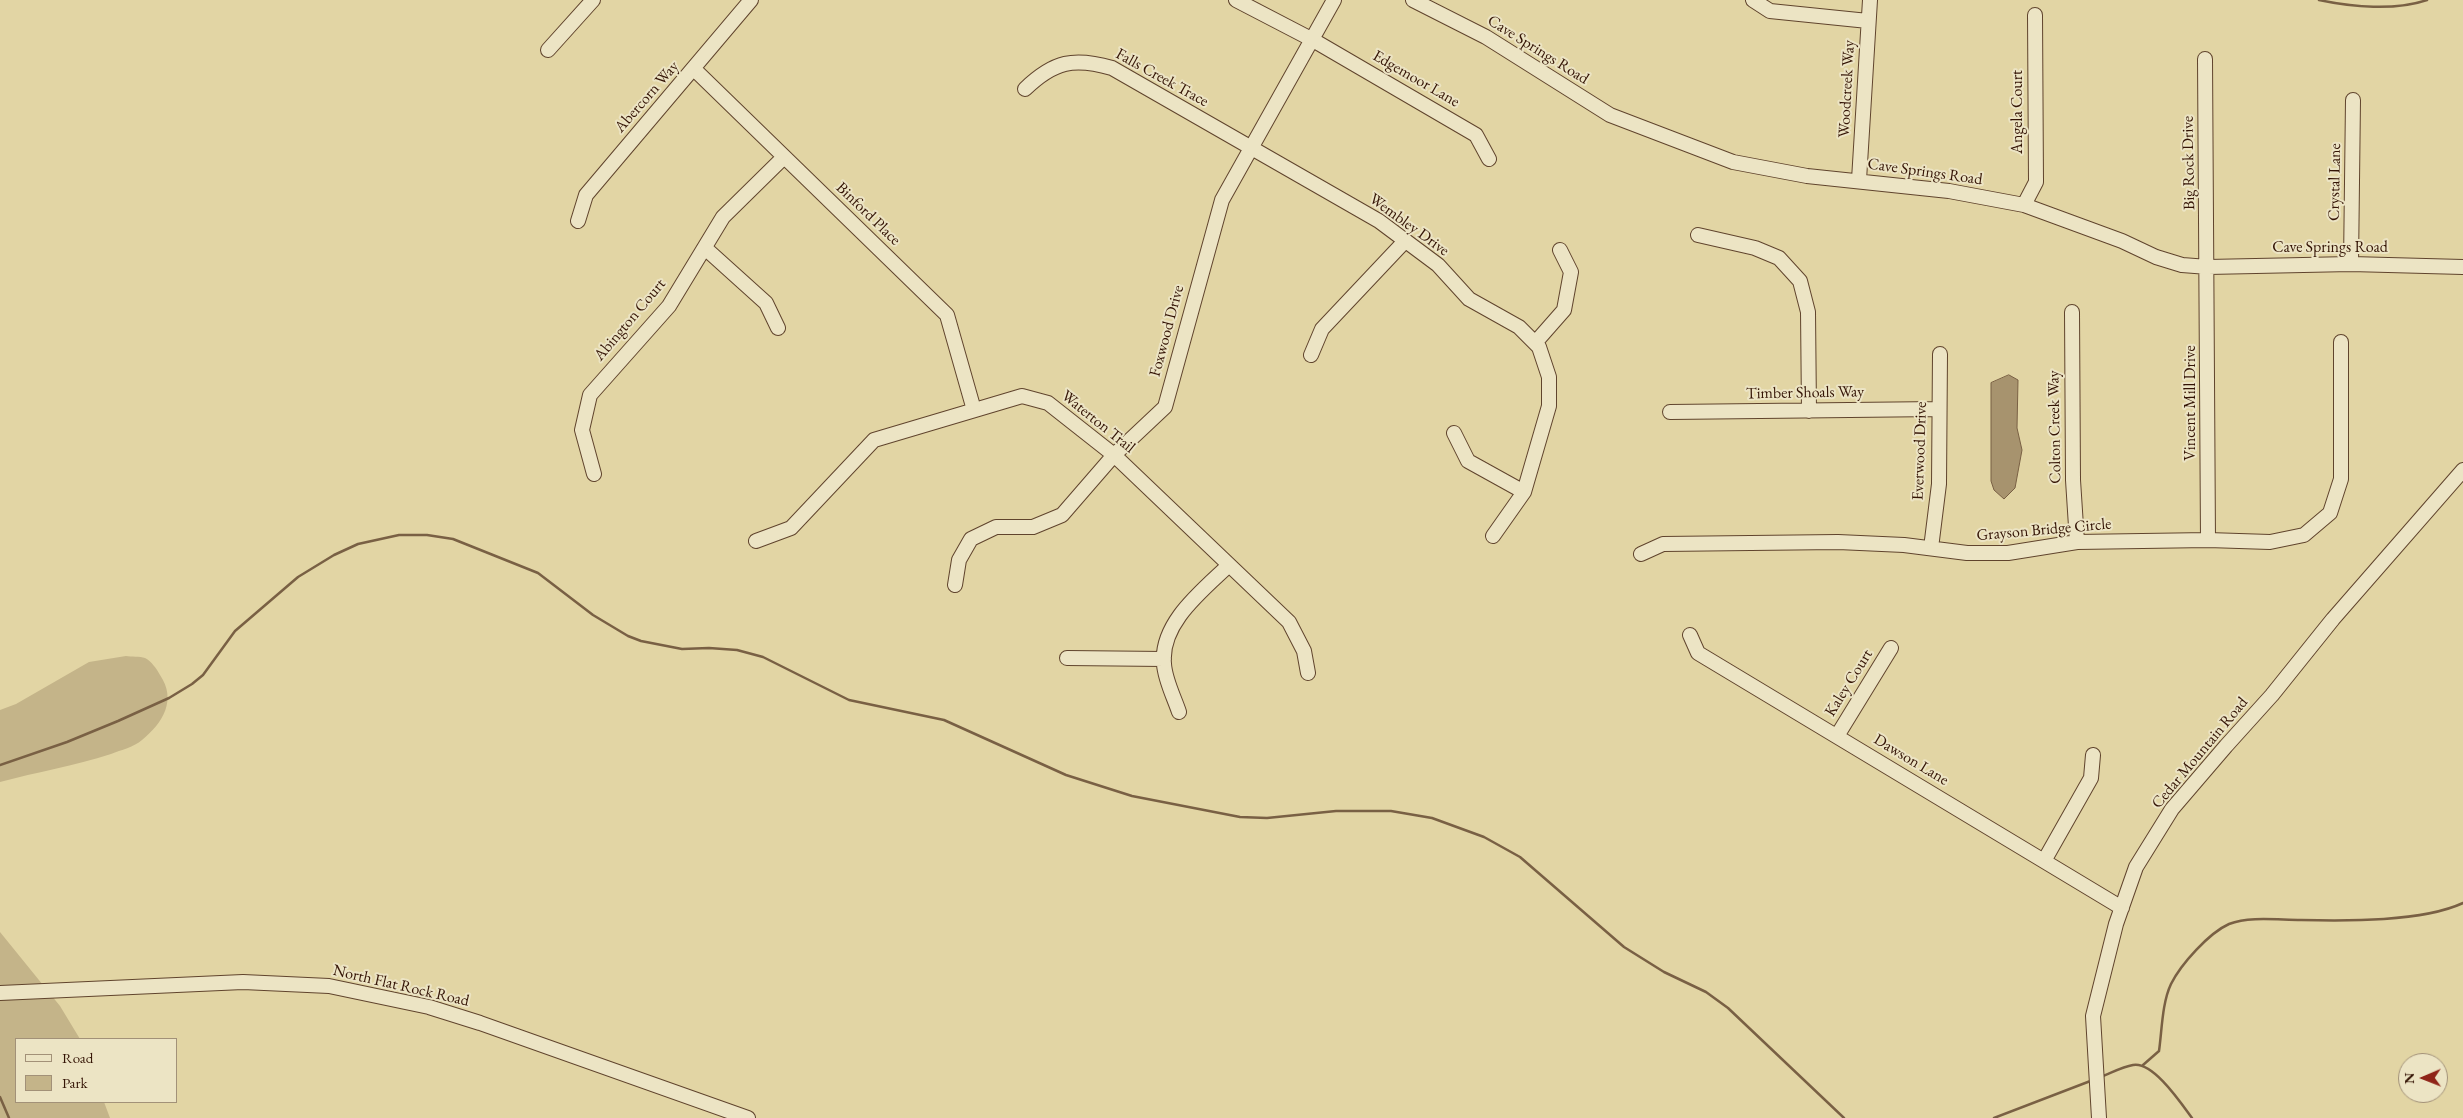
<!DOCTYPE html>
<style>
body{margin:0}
#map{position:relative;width:2463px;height:1118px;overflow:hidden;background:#e2d5a4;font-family:"EB Garamond",serif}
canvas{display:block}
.legend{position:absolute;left:15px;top:1038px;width:162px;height:65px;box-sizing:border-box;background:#ece4c4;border:1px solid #a29178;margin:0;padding:6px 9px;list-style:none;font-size:15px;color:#341405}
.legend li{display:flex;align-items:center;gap:10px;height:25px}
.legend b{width:25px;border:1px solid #a29178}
.north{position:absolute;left:2398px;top:1053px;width:50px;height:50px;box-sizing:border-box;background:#ece4c4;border:1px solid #a29178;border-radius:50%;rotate:269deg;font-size:14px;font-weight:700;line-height:20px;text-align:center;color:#341405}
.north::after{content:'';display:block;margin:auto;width:18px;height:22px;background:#8f2418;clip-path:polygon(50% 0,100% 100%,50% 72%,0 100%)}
</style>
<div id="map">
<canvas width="2463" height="1118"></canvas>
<ul class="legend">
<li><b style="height:6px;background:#ece4c4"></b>Road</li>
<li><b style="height:14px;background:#c4b489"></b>Park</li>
</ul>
<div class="north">N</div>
</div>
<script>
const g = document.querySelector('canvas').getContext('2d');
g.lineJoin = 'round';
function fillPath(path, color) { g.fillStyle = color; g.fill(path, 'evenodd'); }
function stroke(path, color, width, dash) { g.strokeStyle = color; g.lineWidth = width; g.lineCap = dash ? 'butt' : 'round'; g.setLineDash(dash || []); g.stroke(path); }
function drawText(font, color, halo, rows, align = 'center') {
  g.font = font + ' "EB Garamond",serif'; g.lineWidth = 4; g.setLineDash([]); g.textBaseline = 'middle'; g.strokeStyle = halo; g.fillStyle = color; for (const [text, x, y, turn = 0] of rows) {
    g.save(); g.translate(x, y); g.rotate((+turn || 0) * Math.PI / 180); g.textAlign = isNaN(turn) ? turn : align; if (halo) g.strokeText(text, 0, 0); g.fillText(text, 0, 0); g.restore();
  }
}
fillPath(new Path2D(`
 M126 656C131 657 140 656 145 658 151 661 157 669 160 675 177 700 163 723 142 740 134 747 121 750 111 754 74 766 37 772 0 782V710L16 704 89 662Z
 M0 932 60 1006 80 1039H16V1102H104L110 1118H0Z`), '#c4b489');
const water = new Path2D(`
 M2009 375 2018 380 2017 428 2022 450 2015 488 2004 499 1994 490 1991 481V383Z`);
fillPath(water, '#a7936e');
stroke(water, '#796044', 1);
stroke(new Path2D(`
 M2319 0C2352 7 2395 11 2427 0
 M0 765 67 742 118 721 169 698 192 684 203 675 235 631 298 577 334 555 358 544 399 535H427L453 539 538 573 593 615 628 636 641 641 682 649 709 648 737 650 763 657 849 700 944 720 1066 775 1132 796 1240 817 1267 818 1336 811H1391L1432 818 1484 837 1520 857 1624 947 1664 972 1706 992 1728 1008 1844 1118
 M2143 1065 2159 1051C2162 1030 2162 1003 2171 984 2181 964 2209 933 2229 924 2250 916 2278 920 2301 920 2347 921 2422 922 2463 903
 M2100 1077C2111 1073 2122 1067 2133 1065 2153 1061 2181 1103 2192 1118
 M0 1097 9 1118
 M1994 1118 2093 1080`), '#796044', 2.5);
const minor = new Path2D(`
 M1236 0 1313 40 1476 135 1489 159
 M1413 0 1486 37 1610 115 1733 162 1807 176 1949 191 2024 205 2122 241 2156 257 2182 265 2208 267 2351 264 2463 267
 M1753 0 1770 11 1868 21
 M548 50 593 0
 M2205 59 2208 540
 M694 69 947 315 974 410
 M1025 89C1054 61 1074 57 1112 68L1379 221 1438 265 1469 299 1519 327 1539 347 1549 377V406L1524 492 1493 536
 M1859 180 1870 0
 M2024 205 2036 182 2035 15
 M578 221 586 195 751 0
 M1698 235 1755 248 1779 258 1800 281 1808 312 1809 411
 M705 248 766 303 778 328
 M2351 264 2353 100
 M2072 312 2073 480 2077 542
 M1535 343 1564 310 1571 272 1560 250
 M1311 355 1322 329 1405 241
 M1670 412 1939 409
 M1454 433 1468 461 1524 492
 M594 474 582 430 590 395 669 306 723 217 784 157
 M756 541 791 528 874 440 1022 396 1048 403 1114 455 1289 622 1304 651 1308 673
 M1931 548 1939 484 1940 354
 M1641 554 1663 544 1838 542 1904 545 1967 553H2008L2077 542 2208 540 2270 542 2304 535 2330 513 2341 479V342
 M955 585 959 560 971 539 996 527H1033L1062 515 1114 455 1165 407 1222 200 1334 0
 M1690 635 1698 653 2122 908
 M1067 658 1164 659
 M1179 712C1174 697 1165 680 1164 664 1160 623 1202 591 1229 565
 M1837 736 1891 648
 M2044 861 2091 778 2093 755
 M0 993 243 982 329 986 429 1007 480 1023 748 1118
 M2099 1118 2093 1016 2116 924 2136 867 2172 809 2226 746 2272 695 2333 619 2463 470`);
stroke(minor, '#60442d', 16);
stroke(minor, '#ece4c4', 14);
drawText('16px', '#341405', '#ece4c4', [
 ["Cave Springs Road",1538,50,32],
 ["Falls Creek Trace",1162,78,29],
 ["Edgemoor Lane",1416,79,30],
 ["Woodcreek Way",1847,89,-87],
 ["Abercorn Way",647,97,-49],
 ["Angela Court",2018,112,-90],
 ["Big Rock Drive",2189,163,-91],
 ["Cave Springs Road",1925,172,8],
 ["Crystal Lane",2335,182,-89],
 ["Binford Place",868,214,44],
 ["Wembley Drive",1409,225,36],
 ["Cave Springs Road",2330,248],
 ["Abington Court",630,320,-50],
 ["Foxwood Drive",1167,331,-75],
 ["Timber Shoals Way",1805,393,-1],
 ["Vincent Mill Drive",2191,403,-90],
 ["Waterton Trail",1098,422,39],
 ["Colton Creek Way",2055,427,-91],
 ["Everwood Drive",1920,451,-88],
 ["Grayson Bridge Circle",2044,530,-5],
 ["Kaley Court",1849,683,-58],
 ["Cedar Mountain Road",2200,753,-50],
 ["Dawson Lane",1911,760,31],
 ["North Flat Rock Road",401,986,13]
]);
</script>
